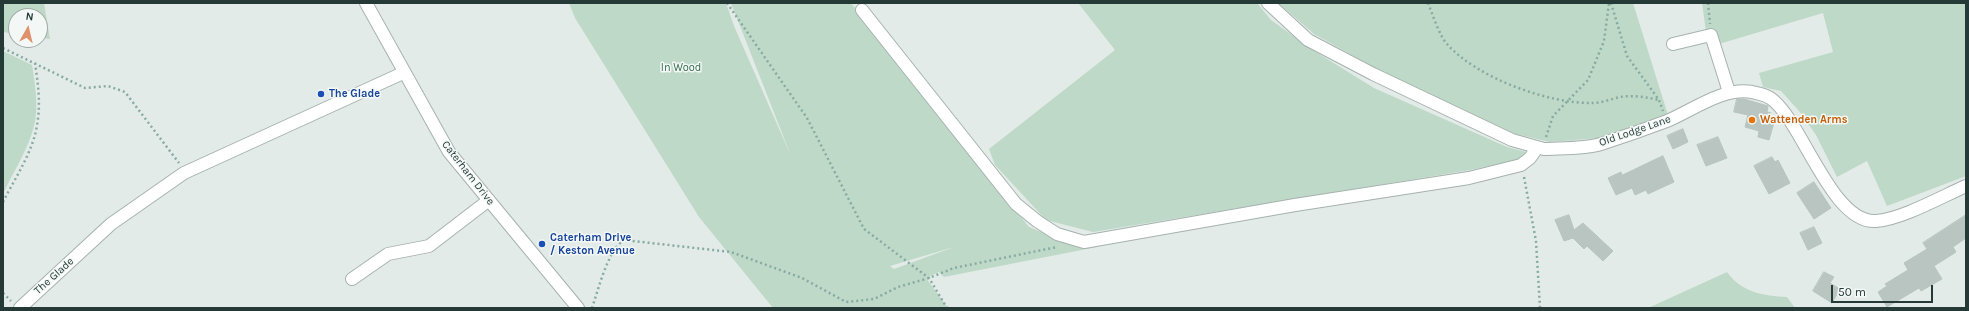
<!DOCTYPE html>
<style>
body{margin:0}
#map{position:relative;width:1969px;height:311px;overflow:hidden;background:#e3ebe8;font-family:Karla,sans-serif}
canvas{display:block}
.frame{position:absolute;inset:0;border:4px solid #253a36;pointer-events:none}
.north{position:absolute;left:8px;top:8px;width:40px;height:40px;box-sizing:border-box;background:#f3f8f6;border:1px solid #a1aca9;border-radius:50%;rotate:8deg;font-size:11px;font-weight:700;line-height:16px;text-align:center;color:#253a36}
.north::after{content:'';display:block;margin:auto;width:14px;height:18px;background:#e0926c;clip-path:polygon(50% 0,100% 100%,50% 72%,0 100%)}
.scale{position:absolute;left:1831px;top:285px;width:102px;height:18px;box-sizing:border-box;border:2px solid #253a36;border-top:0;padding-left:5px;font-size:12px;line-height:14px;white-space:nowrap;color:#253a36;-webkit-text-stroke:3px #f3f8f6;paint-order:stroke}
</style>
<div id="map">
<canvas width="1969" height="311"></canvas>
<div class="frame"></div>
<div class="north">N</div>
<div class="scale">50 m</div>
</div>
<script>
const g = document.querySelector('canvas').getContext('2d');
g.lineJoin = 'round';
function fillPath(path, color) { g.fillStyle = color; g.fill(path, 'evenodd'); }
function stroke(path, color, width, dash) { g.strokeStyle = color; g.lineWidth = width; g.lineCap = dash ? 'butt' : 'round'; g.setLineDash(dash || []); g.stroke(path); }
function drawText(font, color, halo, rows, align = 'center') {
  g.font = font + ' Karla,sans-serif'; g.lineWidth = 3; g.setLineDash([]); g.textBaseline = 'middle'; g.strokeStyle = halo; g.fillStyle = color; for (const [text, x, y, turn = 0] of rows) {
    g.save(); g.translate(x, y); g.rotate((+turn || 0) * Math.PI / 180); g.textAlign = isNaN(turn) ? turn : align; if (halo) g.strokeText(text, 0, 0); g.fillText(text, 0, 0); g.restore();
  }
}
fillPath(new Path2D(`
 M3 3H44L50 39 40 38V16H16V34L3 32Z
 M569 3H726L734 26 791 156 731 3H851L1029 227 1054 237 1097 247 944 277 939 272 926 278 948 308H773L699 217 575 18ZM954 247 894 269 890 266Z
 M1078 3H1257L1271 20 1316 52 1374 88 1507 147 1526 152 1518 160 1470 170 1093 232 1046 220 995 165 989 149 1115 50Z
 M1278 3H1633L1668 115 1600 138 1550 142 1512 133 1421 93 1314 34Z
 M1702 3H1966V176L1887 206 1867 161 1837 177 1816 135 1799 111 1781 91 1763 87 1759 73 1833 52 1823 13 1719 44 1714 30 1706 32Z
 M3 51 32 65C35 84 39 108 34 126 28 150 13 172 3 194Z
 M1727 272C1741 292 1764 296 1787 297L1795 308H1648Z`), '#bfd9c8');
const building = new Path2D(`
 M1737 99H1744L1768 106 1767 112 1771 113 1770 118 1775 119 1769 140 1758 137 1759 131 1745 127 1748 115 1734 112Z
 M1683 129 1688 142 1673 149 1667 136Z
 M1718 137 1727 158 1706 166 1697 145Z
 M1663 156 1674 182 1648 194 1646 190 1635 195 1632 188 1616 195 1608 178 1621 172 1622 175Z
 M1772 157 1775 162 1778 160 1790 183 1769 194 1754 166Z
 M1814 182 1831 208 1814 219 1797 193Z
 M1569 215 1574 230 1583 223 1613 251 1603 261 1587 246 1584 249 1573 238 1564 241 1555 220Z
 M1966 215V238L1953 247 1956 252 1934 266 1942 279 1921 291 1919 288 1887 307 1878 292 1887 286 1885 284 1908 270 1904 263 1927 249 1923 243Z
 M1814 227 1822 243 1808 250 1800 233Z
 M1824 272 1834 277 1830 283 1840 289 1832 303 1813 291Z`);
fillPath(building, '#b9c5c1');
stroke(building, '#b6c4bf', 1);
const minor = new Path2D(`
 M366 3 449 152 578 308
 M1268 3 1308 40 1373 74 1512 140 1544 149C1561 148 1585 149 1601 144 1623 137 1646 129 1667 121 1693 110 1723 87 1752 92 1760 94 1768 95 1774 101 1804 127 1833 224 1876 221 1902 219 1941 197 1966 186
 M862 10 1016 204 1037 221 1057 234 1084 242 1295 205 1469 178 1521 165 1530 158 1537 148
 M1673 44 1711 35 1729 92
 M352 279 388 254 429 246 489 200
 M20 308 111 224 184 173 403 73`);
stroke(minor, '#a6b2af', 14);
stroke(new Path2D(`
 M727 3 807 118 864 229 929 278 947 308
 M1428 3C1432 13 1440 37 1447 44 1477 78 1549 104 1593 103 1602 103 1611 99 1620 97 1633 95 1646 97 1659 100
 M1611 3 1627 56 1659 100 1663 111
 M1708 3 1710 24
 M3 48 85 88 108 86 125 92 179 163
 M1546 137 1553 116 1588 80 1604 41 1609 3
 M1524 177 1536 241 1540 308
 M3 202C15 178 33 152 37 125 41 105 38 83 35 63
 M3 293 11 301
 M592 308C598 291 608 249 624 240L731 252 802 278 846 302 874 299 898 287 929 278 954 268 1057 247`), '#87aaa2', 2.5, [2, 3]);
stroke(minor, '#fff', 12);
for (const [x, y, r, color] of [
 [321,94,4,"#1a4fb4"],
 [1752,120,4,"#e8710a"],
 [542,244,4,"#1a4fb4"]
]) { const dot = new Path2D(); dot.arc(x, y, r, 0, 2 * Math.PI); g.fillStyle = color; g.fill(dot); stroke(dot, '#f3f8f6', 1.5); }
drawText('11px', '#346c4e', '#f3f8f6', [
 ["In Wood",681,68]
]);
drawText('bold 11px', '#164399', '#f3f8f6', [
 ["The Glade",329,94],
 ["Caterham Drive",550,238],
 ["/ Keston Avenue",550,251]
], 'left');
drawText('bold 11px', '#c56008', '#f3f8f6', [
 ["Wattenden Arms",1760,120]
], 'left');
drawText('11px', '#253a36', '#f3f8f6', [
 ["Old Lodge Lane",1635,131,-19],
 ["Caterham Drive",468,173,52],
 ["The Glade",54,276,-42]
]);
</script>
